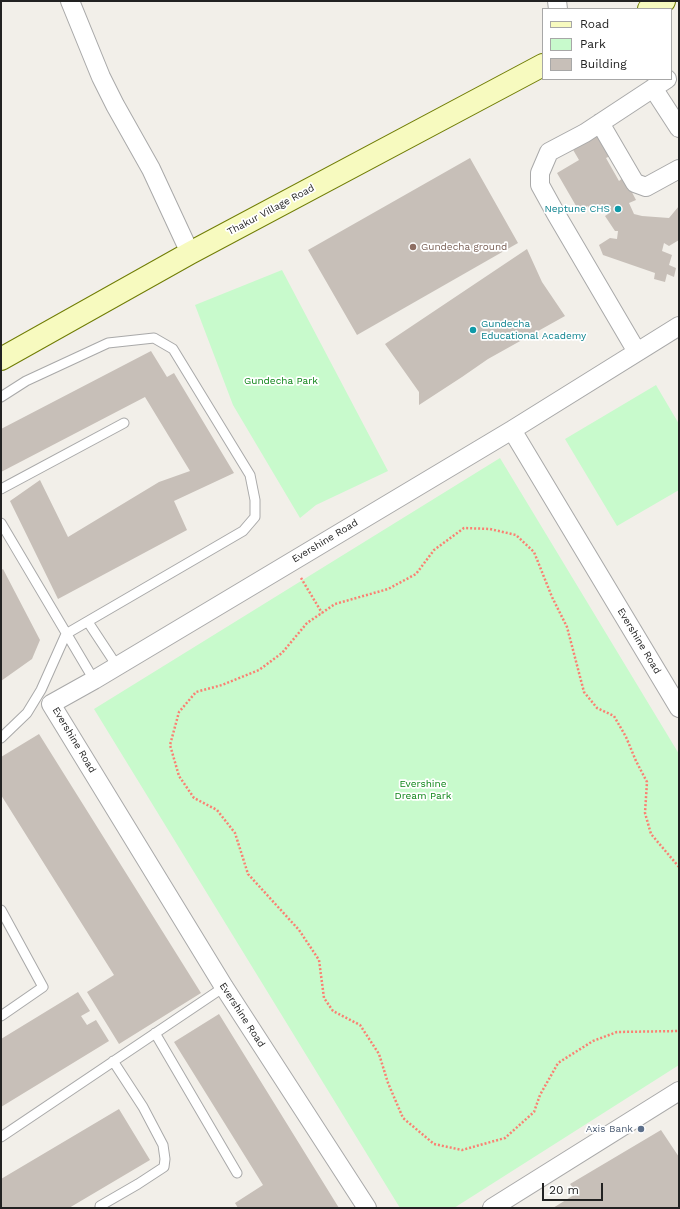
<!DOCTYPE html>
<style>
body{margin:0}
#map{position:relative;width:680px;height:1209px;overflow:hidden;background:#f2efe9;font-family:"Work Sans",sans-serif}
canvas{display:block}
.frame{position:absolute;inset:0;border:2px solid #222;pointer-events:none}
.legend{position:absolute;left:542px;top:8px;width:130px;height:72px;box-sizing:border-box;background:#fff;border:1px solid #a7a7a7;margin:0;padding:5px 7px;list-style:none;font-size:12px;color:#222}
.legend li{display:flex;align-items:center;gap:8px;height:20px}
.legend b{width:20px;border:1px solid #a7a7a7}
.scale{position:absolute;left:542px;top:1183px;width:61px;height:18px;box-sizing:border-box;border:2px solid #222;border-top:0;padding-left:5px;font-size:12px;line-height:14px;white-space:nowrap;color:#222;-webkit-text-stroke:3px #fff;paint-order:stroke}
</style>
<div id="map">
<canvas width="680" height="1209"></canvas>
<div class="frame"></div>
<ul class="legend">
<li><b style="height:5px;background:#f7fabf"></b>Road</li>
<li><b style="height:11px;background:#c8facc"></b>Park</li>
<li><b style="height:11px;background:#c7bfb8"></b>Building</li>
</ul>
<div class="scale">20 m</div>
</div>
<script>
const g = document.querySelector('canvas').getContext('2d');
g.lineJoin = 'round';
function fillPath(path, color) { g.fillStyle = color; g.fill(path, 'evenodd'); }
function stroke(path, color, width, dash) { g.strokeStyle = color; g.lineWidth = width; g.lineCap = dash ? 'butt' : 'round'; g.setLineDash(dash || []); g.stroke(path); }
function drawText(font, color, halo, rows, align = 'center') {
  g.font = font + ' "Work Sans",sans-serif'; g.lineWidth = 3.5; g.setLineDash([]); g.textBaseline = 'middle'; g.strokeStyle = halo; g.fillStyle = color; for (const [text, x, y, turn = 0] of rows) {
    g.save(); g.translate(x, y); g.rotate((+turn || 0) * Math.PI / 180); g.textAlign = isNaN(turn) ? turn : align; if (halo) g.strokeText(text, 0, 0); g.fillText(text, 0, 0); g.restore();
  }
}
fillPath(new Path2D(`
 M282 270 388 471 316 505 300 518 233 405 195 305Z
 M656 385 679 424V490L617 526 565 439Z
 M500 458 679 754V1065L454 1208H400L94 709Z`), '#c8facc');
fillPath(new Path2D(`
 M600 132 612 155 606 158 619 181 624 177 636 200 629 203 634 214 642 216 669 218 679 206V240L669 246 664 243 662 251 672 255 669 265 676 268 674 277 667 274 665 282 654 279 655 273 603 255 599 245 610 238 617 239 618 231H615L605 216 608 214 603 206 592 214 588 206 579 211 557 173 579 160 572 148Z
 M470 158 518 243 357 335 308 250Z
 M527 249 542 282 565 316 488 359 462 377 419 405V392L385 344Z
 M151 351 167 377 174 373 234 473 174 501 187 530 58 599 10 501 40 480 68 537 159 482 190 471 145 397 1 472V429Z
 M3 569 40 640 32 659 1 681V570Z
 M39 734 201 993 119 1044 87 992 114 975 1 795V757Z
 M78 992 90 1011 81 1016 87 1025 96 1020 109 1041 1 1107V1039Z
 M219 1014 339 1208H238L235 1203 263 1185 174 1042Z
 M119 1109 150 1160 69 1208H1V1179Z
 M661 1130 679 1157V1208H553L577 1193 570 1184Z`), '#c7bfb8');
const lane = new Path2D(`
 M1 397 26 381 108 343 154 338 173 349 250 475 255 500V517L243 531 66 634 41 690 27 713 1 738
 M1 489 124 423
 M1 523 94 680
 M88 622 117 666
 M1 910 43 987 1 1016
 M155 1033 237 1173
 M1 1137 224 987
 M100 1208V1206L138 1184 164 1167 165 1159 163 1145 143 1107 113 1061`);
const street = new Path2D(`
 M70 1 101 77 115 105 151 169 190 253
 M557 1 558 9
 M653 88 679 128
 M600 123 635 183 646 187 679 169
 M637 352 556 214 540 185V173L549 152 585 133 667 79
 M512 430 679 708
 M367 1208 224 987 51 704 94 680 512 430 679 326
 M492 1208 679 1091`);
const secondary = new Path2D(`
 M649 9 664 1
 M1 359 190 253 543 65`);
stroke(lane, '#a9a9a9', 11);
stroke(street, '#a9a9a9', 20);
stroke(secondary, '#707d05', 24);
stroke(new Path2D(`
 M301 578 322 613
 M679 867 651 834 645 813 647 782 636 761 626 737 614 716 597 708 584 692 567 627 552 597 534 552 516 535 490 529 464 528 434 550 416 574 388 589 335 604 307 623 282 653 259 670 222 685 196 692 179 712 170 745 179 776 194 798 217 810 235 833 248 874 299 930 319 960 324 998 333 1011 360 1025 379 1054 388 1083 403 1118 434 1144 462 1150 505 1138 534 1112 540 1095 558 1063 593 1041 617 1032 679 1031`), '#fa8072', 2.5, [2, 2]);
stroke(lane, '#fff', 9);
stroke(street, '#fff', 18);
stroke(secondary, '#f7fabf', 22);
for (const [x, y, r, color] of [
 [618,209,4,"#0f9aa8"],
 [413,247,4,"#8d6e63"],
 [473,330,4,"#0f9aa8"],
 [641,1129,4,"#5c6f8a"]
]) { const dot = new Path2D(); dot.arc(x, y, r, 0, 2 * Math.PI); g.fillStyle = color; g.fill(dot); stroke(dot, '#fff', 1.5); }
drawText('10px', '#0d838f', '#fff', [
 ["Neptune CHS",610,209],
 ["Gundecha",481,324,"left"],
 ["Educational Academy",481,336,"left"]
], 'right');
drawText('10px', '#222', '#fff', [
 ["Thakur Village Road",271,210,-28],
 ["Evershine Road",325,541,-31],
 ["Evershine Road",639,641,59],
 ["Evershine Road",74,740,59],
 ["Evershine Road",242,1015,57]
]);
drawText('10px', '#785e54', '#fff', [
 ["Gundecha ground",421,247]
], 'left');
drawText('10px', '#0c8416', '#fff', [
 ["Gundecha Park",281,381],
 ["Evershine",423,784],
 ["Dream Park",423,796]
]);
drawText('10px', '#4e5e75', '#fff', [
 ["Axis Bank",633,1129]
], 'right');
</script>
